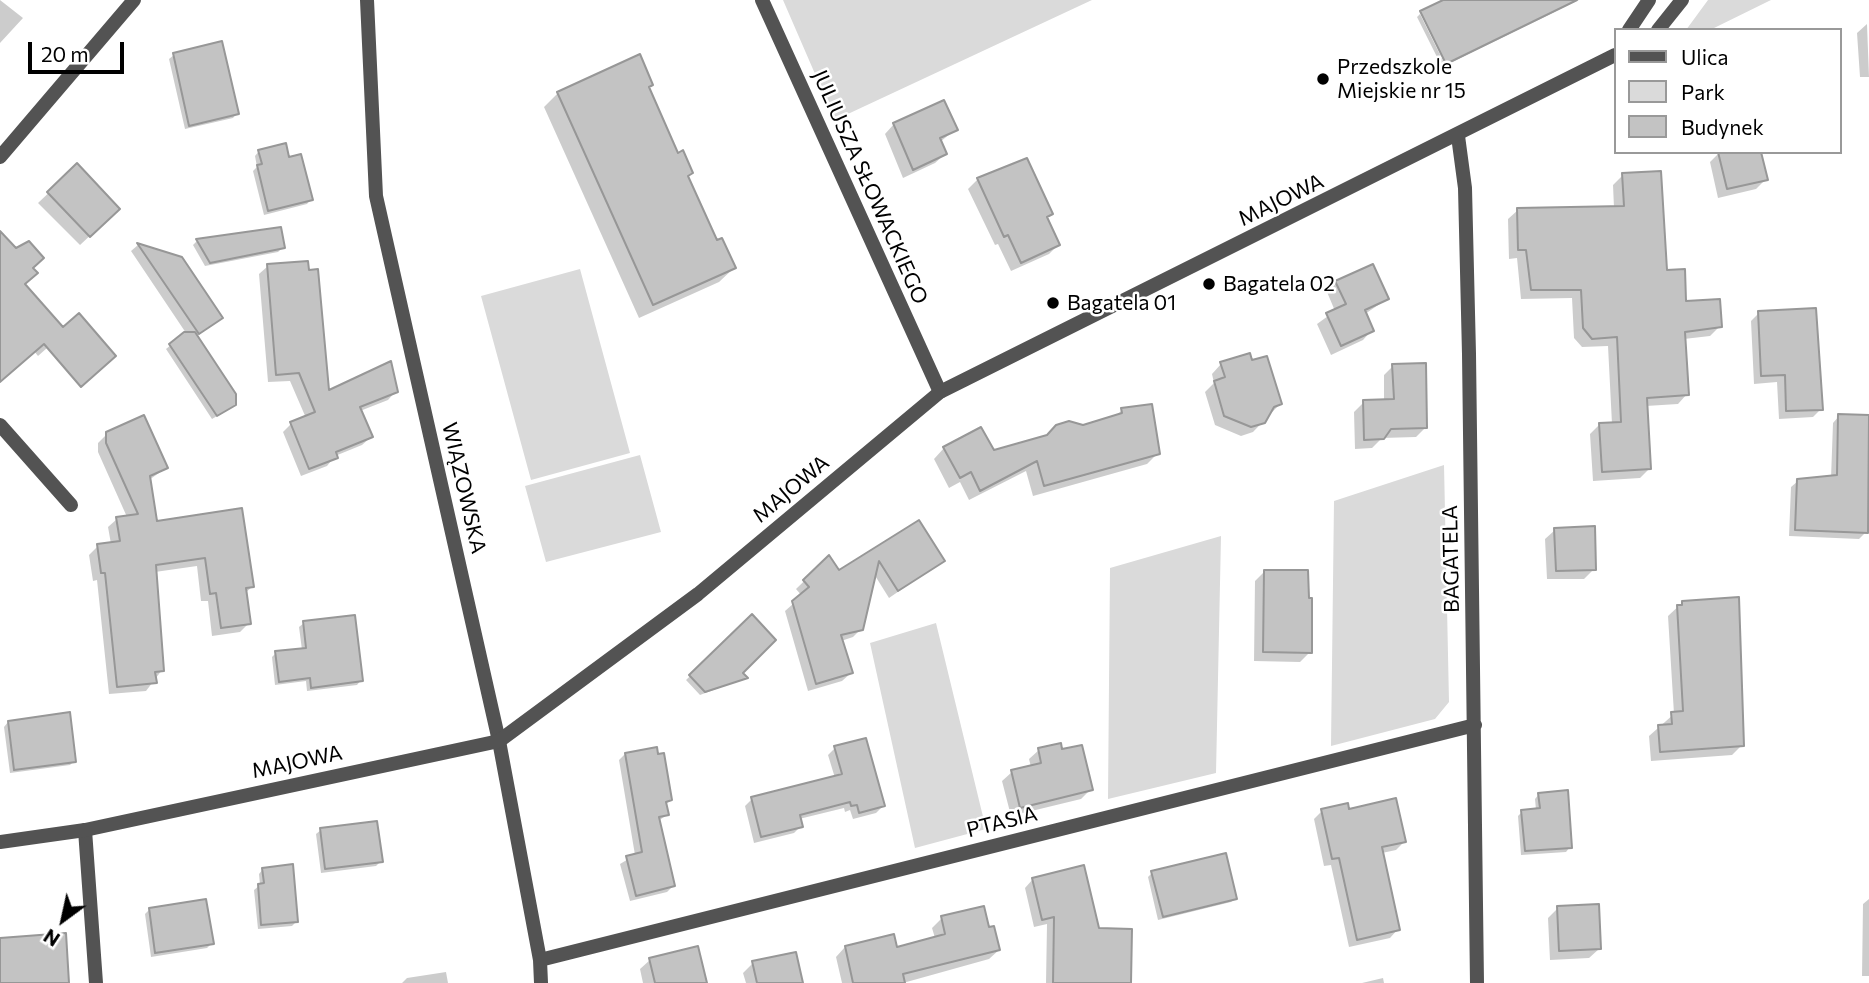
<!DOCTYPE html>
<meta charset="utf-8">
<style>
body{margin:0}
#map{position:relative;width:1869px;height:983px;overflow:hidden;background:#fff;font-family:Commissioner,sans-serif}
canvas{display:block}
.legend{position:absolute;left:1614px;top:28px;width:228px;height:126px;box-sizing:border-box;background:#fff;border:2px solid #999;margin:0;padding:9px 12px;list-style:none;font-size:21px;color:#000}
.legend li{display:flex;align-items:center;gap:14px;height:35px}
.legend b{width:35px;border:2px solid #999}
.north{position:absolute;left:28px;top:885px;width:70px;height:70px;-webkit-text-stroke:5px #fff;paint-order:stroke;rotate:213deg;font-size:19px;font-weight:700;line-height:28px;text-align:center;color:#000}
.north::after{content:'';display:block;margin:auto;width:24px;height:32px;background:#000;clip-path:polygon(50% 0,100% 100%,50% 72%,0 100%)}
.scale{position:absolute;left:28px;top:42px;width:96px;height:32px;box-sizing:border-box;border:4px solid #000;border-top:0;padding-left:9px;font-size:21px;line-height:24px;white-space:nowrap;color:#000;-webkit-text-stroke:5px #fff;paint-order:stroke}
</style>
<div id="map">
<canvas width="1869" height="983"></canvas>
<ul class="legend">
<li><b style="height:9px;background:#535353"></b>Ulica</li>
<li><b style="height:19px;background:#dadada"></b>Park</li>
<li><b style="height:19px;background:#c3c3c3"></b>Budynek</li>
</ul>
<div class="north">N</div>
<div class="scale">20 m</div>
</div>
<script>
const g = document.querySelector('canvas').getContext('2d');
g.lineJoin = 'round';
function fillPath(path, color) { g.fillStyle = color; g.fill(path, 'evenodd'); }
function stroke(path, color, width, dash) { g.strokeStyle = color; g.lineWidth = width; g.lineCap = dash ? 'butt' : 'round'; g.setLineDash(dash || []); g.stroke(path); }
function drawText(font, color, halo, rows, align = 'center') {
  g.font = font + ' Commissioner,sans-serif'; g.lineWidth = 5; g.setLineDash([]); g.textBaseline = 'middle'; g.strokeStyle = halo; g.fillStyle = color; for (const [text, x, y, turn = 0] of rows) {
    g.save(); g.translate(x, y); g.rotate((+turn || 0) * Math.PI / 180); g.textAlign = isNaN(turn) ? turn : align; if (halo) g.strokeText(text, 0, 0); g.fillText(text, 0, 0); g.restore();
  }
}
fillPath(new Path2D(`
 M783 0H1092L835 120Z
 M1708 0H1771L1710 30H1686Z
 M580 269 630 453 531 480 481 296Z
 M640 455 661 532 546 562 525 486Z
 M1444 465 1449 702 1435 719 1331 746 1334 501Z
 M1221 536 1216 773 1108 799 1110 568Z
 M936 623 986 829 915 848 870 643Z`), '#dadada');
fillPath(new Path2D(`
 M0 0 23 18 0 43Z
 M1447 0H1579L1448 64 1423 12Z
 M1420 14 1445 65 1442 67 1417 17Z
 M1867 24 1869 77H1860L1857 33Z
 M174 55 237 113 233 118 185 129 169 59Z
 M648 88 716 242 734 268 719 282 639 318 544 107 558 93Z
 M894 124 956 129 940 142 945 154 935 163 903 178 885 134Z
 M259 151 288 159 311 199 307 204 264 215 253 171 257 167 255 156Z
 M1719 153 1766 179 1756 189 1718 198 1710 162Z
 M77 166 108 219 80 245 38 203Z
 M1623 175 1665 272 1684 303 1720 326 1710 336 1684 339 1687 394 1678 404 1646 406 1649 469 1640 478 1593 481 1590 434 1600 424H1612L1608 346 1582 347 1574 338 1572 298 1521 299 1517 258 1509 259 1508 219 1518 210 1614 208 1613 185Z
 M978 179 1051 214 1046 218 1058 245 1049 254 1011 271 998 244 995 245 968 189Z
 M280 229 283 247 278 252 205 266 193 245 197 241Z
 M0 236 31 268 23 285 56 340 38 356 34 351 0 380Z
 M138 245 181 259 221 318 196 337 229 409 212 419 166 349 186 333 131 251Z
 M268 266 307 272 327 393 396 391 388 400 360 411 371 437 362 445 335 456 327 466 301 476 283 432 291 424 306 418 290 381 268 382 259 274Z
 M1336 283 1387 299 1365 314 1372 330 1363 340 1331 355 1317 324 1335 311 1327 292Z
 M1759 313 1821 409 1813 417 1779 419 1777 382 1754 384 1751 321Z
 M1221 364 1280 404 1253 432 1241 436 1215 425 1205 392 1214 383 1212 374Z
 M1393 366 1425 428 1416 437 1382 438 1372 448 1355 449 1354 412 1364 402 1384 401V375Z
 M1122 410 1158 453 1147 464 1033 496 1026 471 969 500 960 482 949 488 934 459 944 448 993 452 1115 417Z
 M1839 416H1869L1866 532 1859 539 1789 536 1791 487 1798 481 1831 478 1833 423Z
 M107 434 166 468 149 480 155 523 252 587 245 593 249 623 240 632 212 636 208 601H201L197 566 155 572 162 670 146 691 109 694 97 580 93 581 89 555 98 546 111 544 108 527 117 519 127 517 98 452V443Z
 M919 523 943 561 889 598 874 574 861 629 853 637 841 641 851 673 842 681 808 691 785 611 802 596 796 589 829 557 839 573Z
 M1555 530 1594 569 1584 579H1547L1545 539Z
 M1264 572 1310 652 1300 662 1254 661 1255 581Z
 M1683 602 1742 745 1732 755 1651 761 1649 736 1674 714 1668 616Z
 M752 617 741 673 746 678 700 695 686 680Z
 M304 623 361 680 357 685 307 691 306 681 275 685 272 657 276 653 302 650 299 627Z
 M8 722 74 761 70 765 10 773 4 727Z
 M835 748 883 806 876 813 853 819 850 810 845 812 844 808 799 819 801 826 794 833 754 843 745 806 752 799 835 778 828 755Z
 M1039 750 1061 751 1091 789 1081 799 1011 816 1002 781 1012 772 1031 767 1029 759Z
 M625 754 670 800 665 805 667 815 658 821 673 886 667 892 630 901 620 864 635 855 619 760Z
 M1539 794 1570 847 1566 852 1521 855 1518 816 1522 812 1536 810 1535 799Z
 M1322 811H1348L1404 842 1396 850 1382 853 1398 929 1390 938 1349 947 1331 865 1324 866 1314 819Z
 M321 830 381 861 376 866 321 873 316 834Z
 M263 869 296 922 292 926 258 929 254 890 260 885 259 874Z
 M1152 873 1236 898 1231 902 1158 920 1148 877Z
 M1033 879 1097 930 1129 983H1046L1047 924 1034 927 1025 888Z
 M1869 899V976H1862L1863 904Z
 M1558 908 1599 949 1589 958 1550 960 1548 918Z
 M149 910 212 943 207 948 151 957 145 914Z
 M942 918 999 950 989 959 903 983H842L836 957 845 947 895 949 935 938 932 928Z
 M650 960 705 983H643L640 969Z
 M753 963 801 983H746L743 973Z
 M446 972 448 983H402L407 978Z
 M1383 978 1384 983H1362Z`), '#0003');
const building = new Path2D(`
 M1443 0H1577L1446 64 1420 11Z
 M222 41 239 114 189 126 173 53Z
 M640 54 653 85 649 87 678 153 683 150 693 173 688 176 717 240 722 238 736 268 653 305 557 92Z
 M944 100 958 130 940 138 947 154 913 170 893 123Z
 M286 143 289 157 301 154 313 200 268 211 257 165 262 164 258 150Z
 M1718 152H1761L1768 180 1727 189Z
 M1027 158 1053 214 1047 217 1060 245 1021 263 1008 235 1004 237 977 178Z
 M77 163 120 209 90 237 47 192Z
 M1661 171 1667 270 1685 269 1686 301 1720 299 1722 327 1685 332 1689 395 1647 398 1651 469 1602 472 1599 423 1621 422 1617 337 1592 339 1583 328 1581 290H1531L1526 250H1518L1517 208 1624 206 1622 173Z
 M281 227 285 248 210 263 196 239Z
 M0 231 16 248 29 241 44 258 33 268 38 273 25 284 63 327 79 313 116 356 81 387 44 344 0 382Z
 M137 243 182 257 223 318 199 334Z
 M308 261 309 270 318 269 329 390 391 361 398 392 360 407 373 437 336 452 338 458 309 469 290 422 315 412 299 373 276 375 267 264Z
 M1373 264 1389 299 1365 310 1374 331 1341 346 1326 313 1346 304 1335 281Z
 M1816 308 1823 410 1786 411 1785 375 1761 376 1758 311Z
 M184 332H195L236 394V405L217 416 169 344Z
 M1250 353 1252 360 1267 356 1282 404 1274 407 1265 423 1251 427 1224 416 1214 381 1225 377 1220 362Z
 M1426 363 1427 428 1391 429 1384 439 1364 440 1363 400 1394 399 1392 364Z
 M1152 404 1160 454 1044 486 1037 461 980 491 971 472 960 478 943 447 981 427 994 450 1047 435 1056 425 1069 421 1083 425 1122 413 1121 408Z
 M1838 414 1869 415 1868 533 1795 530 1797 479 1837 475Z
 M144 415 168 468 150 476 157 521 242 508 254 587 246 588 251 624 221 628 216 593 210 594 205 558 156 565 164 671 155 672 157 683 117 687 105 573H101L97 544 120 541 116 517 138 514 106 443V432Z
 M919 520 945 561 898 591 879 561 863 630 841 635 853 673 816 684 792 601 809 587 803 580 829 555 839 570Z
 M1595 526 1596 570 1556 571 1554 528Z
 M1264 570H1308L1309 598H1312V653L1263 652Z
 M1739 597 1744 746 1660 752 1658 725 1672 724 1671 712 1683 711 1677 605H1682V601Z
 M752 614 776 640 743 673 748 678 705 692 689 675Z
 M355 615 363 681 311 688 310 678 279 682 275 651 306 648 303 621Z
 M70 712 76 762 14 770 8 721Z
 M866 738 885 806 859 813 857 805 851 806 850 802 800 815 803 827 761 837 751 797 842 774 834 746Z
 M1061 743 1062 749 1082 745 1093 790 1020 808 1011 770 1041 763 1038 748Z
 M657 747 658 754 664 753 672 800 666 802 669 815 659 817 675 886 636 896 626 856 642 852 625 753Z
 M1568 790 1572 848 1525 851 1521 810 1540 808 1538 793Z
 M1396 798 1406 842 1382 847 1400 930 1357 940 1339 858 1332 859 1321 809 1348 803 1349 809Z
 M377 821 383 862 325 869 320 828Z
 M1226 853 1237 899 1163 917 1151 871Z
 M293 864 298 922 261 925 258 884 264 883 262 868Z
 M1084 865 1099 928 1132 929 1131 983H1053L1054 917 1042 920 1032 878Z
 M206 899 214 944 155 953 149 908Z
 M1599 904 1601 949 1559 951 1557 906Z
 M984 906 989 927 994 926 1000 950 903 974 905 983H853L845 946 894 934 897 947 945 934 941 916Z
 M66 933 69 983H0V938Z
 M698 946 707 983H655L649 958Z
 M796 952 803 983H757L752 961Z`);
fillPath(building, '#c3c3c3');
stroke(building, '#979797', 2);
stroke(new Path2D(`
 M0 425 71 505`), '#535353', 14);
stroke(new Path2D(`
 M367 0 376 196 499 741 540 960 541 983
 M762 0 940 392
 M1458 136 1465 188 1469 354 1477 983
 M0 157 134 0
 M85 830 96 983
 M540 960 1475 725`), '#535353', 14);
stroke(new Path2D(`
 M1629 30 1649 0
 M1658 30 1682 0
 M0 842 85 830 499 741 698 594 940 392 1615 55`), '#535353', 14);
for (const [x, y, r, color] of [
 [1323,79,7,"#000"],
 [1209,284,7,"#000"],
 [1053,303,7,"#000"]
]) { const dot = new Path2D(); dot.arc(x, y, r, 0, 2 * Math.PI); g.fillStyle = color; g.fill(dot); stroke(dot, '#fff', 2.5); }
drawText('21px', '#000', '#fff', [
 ["Przedszkole",1337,67],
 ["Miejskie nr 15",1337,91],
 ["Bagatela 02",1223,284],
 ["Bagatela 01",1067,303]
], 'left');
drawText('21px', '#000', '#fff', [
 ["JULIUSZA SŁOWACKIEGO",870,187,66],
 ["MAJOWA",1281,200,-26],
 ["WIĄZOWSKA",464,488,77],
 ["MAJOWA",791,489,-40],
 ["BAGATELA",1451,559,-91],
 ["MAJOWA",297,762,-12],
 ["PTASIA",1002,822,-14]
]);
</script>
